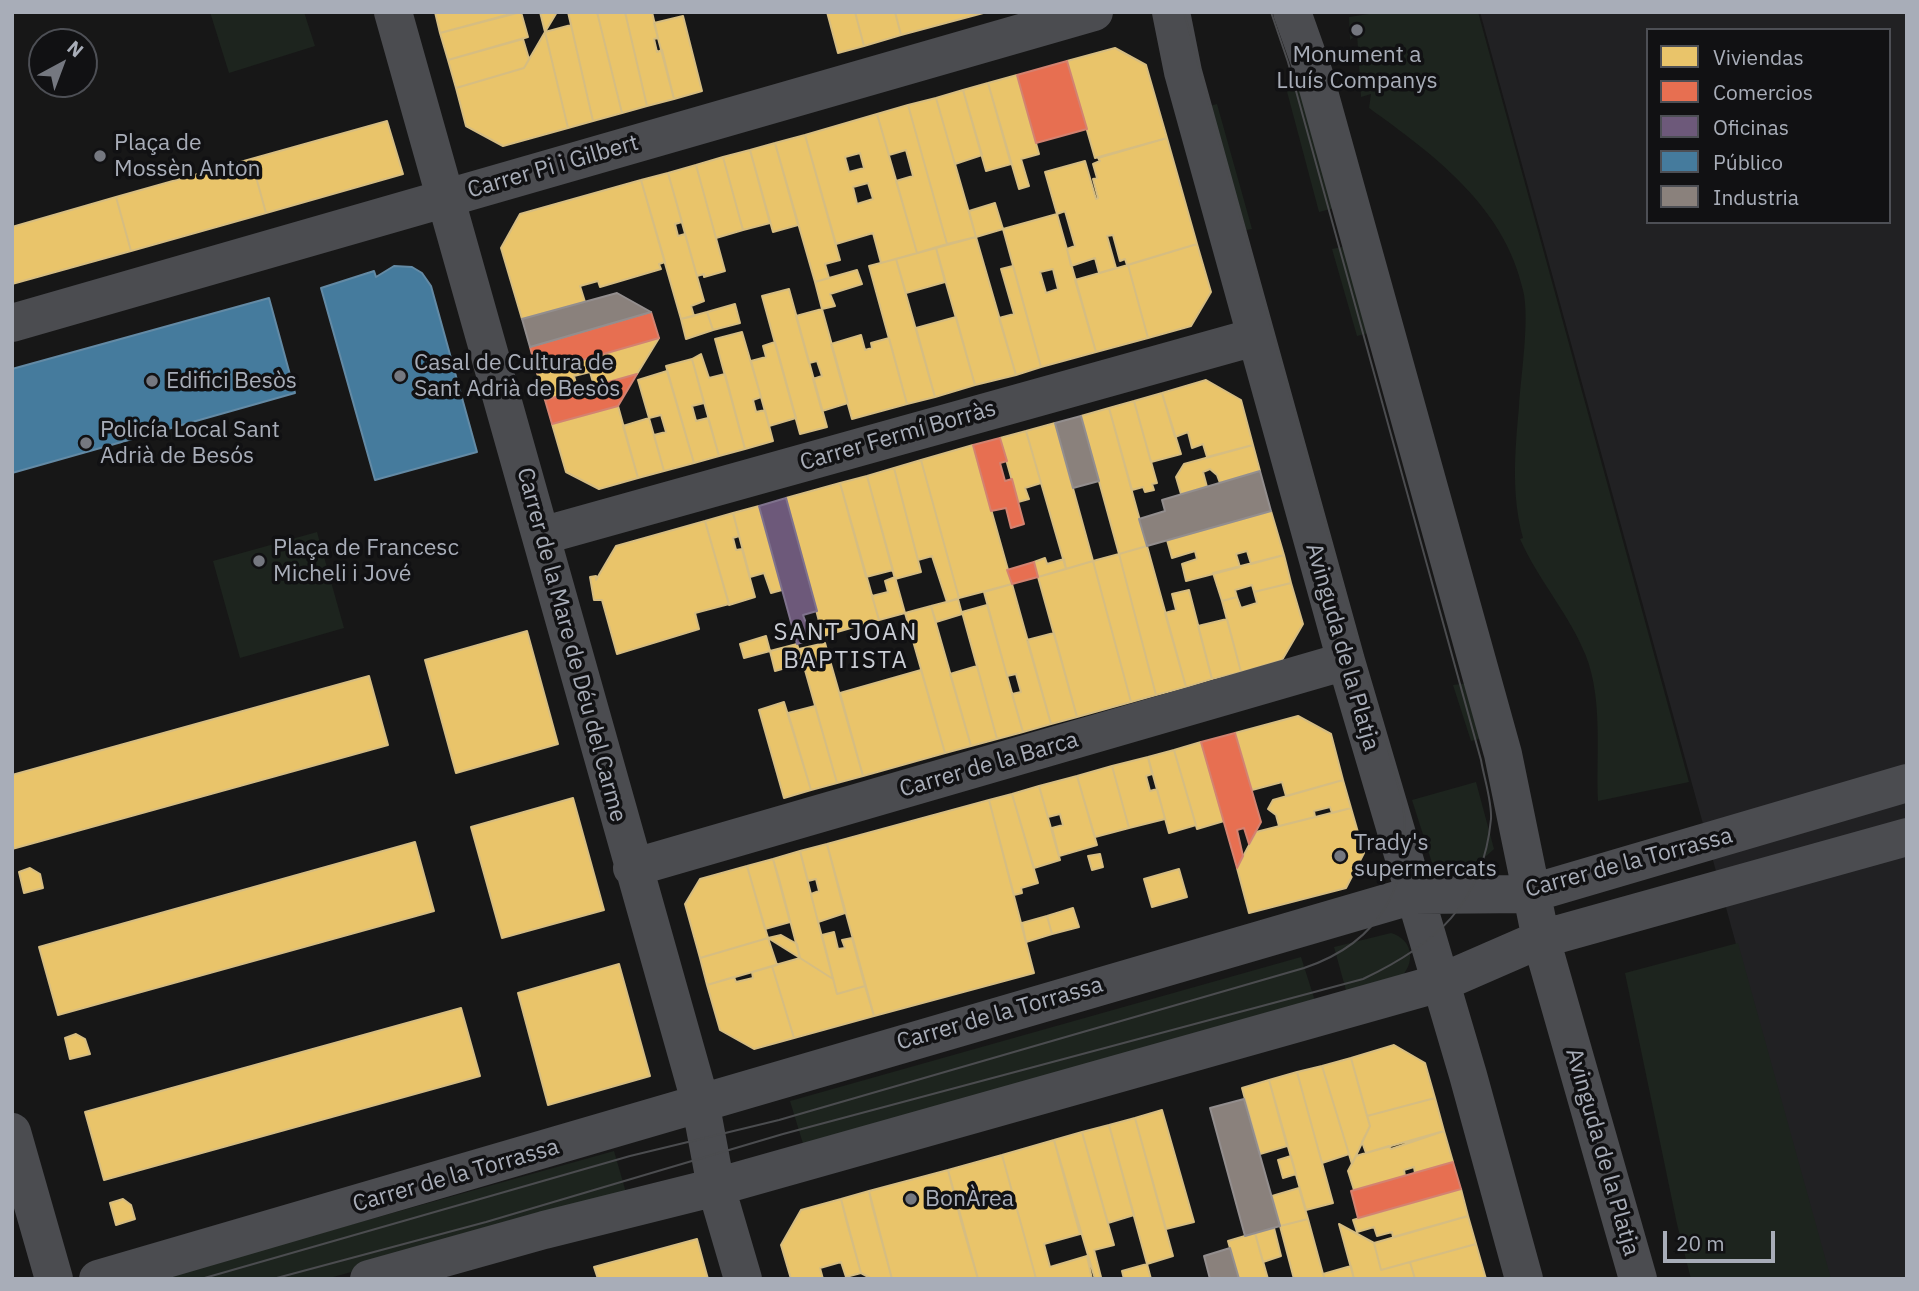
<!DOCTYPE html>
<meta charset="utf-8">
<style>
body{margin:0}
#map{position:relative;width:1919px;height:1291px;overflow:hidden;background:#171717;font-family:"IBM Plex Sans",sans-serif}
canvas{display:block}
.frame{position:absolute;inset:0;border:14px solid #a8adb8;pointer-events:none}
.legend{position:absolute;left:1646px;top:28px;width:245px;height:196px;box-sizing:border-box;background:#111113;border:2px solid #4d4f55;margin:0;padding:9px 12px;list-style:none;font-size:21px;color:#a8adb8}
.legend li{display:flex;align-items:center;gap:14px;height:35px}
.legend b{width:35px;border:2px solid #4d4f55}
.north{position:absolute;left:28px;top:28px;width:70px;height:70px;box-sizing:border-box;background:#111113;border:2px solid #4d4f55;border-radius:50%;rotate:41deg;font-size:19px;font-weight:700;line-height:28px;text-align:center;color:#a8adb8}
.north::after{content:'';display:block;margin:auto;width:24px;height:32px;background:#757880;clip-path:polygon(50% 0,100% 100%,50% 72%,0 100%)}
.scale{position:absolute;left:1663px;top:1231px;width:112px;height:32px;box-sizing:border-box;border:4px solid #a8adb8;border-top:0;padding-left:9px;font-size:21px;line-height:24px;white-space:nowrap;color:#a8adb8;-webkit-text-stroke:5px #111113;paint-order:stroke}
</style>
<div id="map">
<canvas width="1919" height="1291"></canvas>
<div class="frame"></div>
<ul class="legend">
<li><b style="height:19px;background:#e9c46a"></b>Viviendas</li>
<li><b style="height:19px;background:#e76f51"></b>Comercios</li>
<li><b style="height:19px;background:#6d597a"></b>Oficinas</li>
<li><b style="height:19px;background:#457b9d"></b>Público</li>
<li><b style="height:19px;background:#8a817c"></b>Industria</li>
</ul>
<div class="north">N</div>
<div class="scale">20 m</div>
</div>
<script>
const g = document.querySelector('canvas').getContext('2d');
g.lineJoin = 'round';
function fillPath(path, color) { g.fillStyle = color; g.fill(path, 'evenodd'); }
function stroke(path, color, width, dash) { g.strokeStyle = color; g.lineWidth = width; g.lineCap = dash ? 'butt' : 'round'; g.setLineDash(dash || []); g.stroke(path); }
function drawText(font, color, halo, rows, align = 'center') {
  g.font = font + ' "IBM Plex Sans",sans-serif'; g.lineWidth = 7; g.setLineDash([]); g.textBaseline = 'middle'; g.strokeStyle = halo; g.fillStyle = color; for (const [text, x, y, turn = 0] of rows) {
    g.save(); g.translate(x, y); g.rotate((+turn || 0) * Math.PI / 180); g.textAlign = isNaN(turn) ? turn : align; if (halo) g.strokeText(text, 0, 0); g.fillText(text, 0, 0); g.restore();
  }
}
fillPath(new Path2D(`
 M1480 12H1907V1279H1828ZM1648 30H1889V222H1648Z`), '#212123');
fillPath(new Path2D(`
 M210 12H304L315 46 229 73Z
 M1382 12H1478L1689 782 1598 801C1596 755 1603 700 1586 656 1570 615 1538 580 1520 539L1523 538C1511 494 1515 451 1519 406 1521 375 1530 318 1523 290 1504 206 1434 155 1369 108L1371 94 1361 97 1357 34 1350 40 1349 17Z
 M1302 80 1338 207 1319 212 1285 84Z
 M1217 104 1252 229 1235 232 1201 108Z
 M1347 246 1372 332 1357 336 1332 249Z
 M317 532 344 628 240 658 213 561Z
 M1468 683 1483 738 1471 741 1453 685Z
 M1476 782 1494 849C1476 867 1458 874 1433 866L1412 800Z
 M1391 933C1412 939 1416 961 1402 976L1347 994 1334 947Z
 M1738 943 1831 1279H1691L1677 1224 1625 973Z
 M1301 957 1316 1004 804 1147 790 1101Z
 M614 1151 627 1196 326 1279H157Z`), '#1d241e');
const homes = new Path2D(`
 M435 12H518L440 33Z
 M521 12 528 37 448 60 440 33Z
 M540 12H557L545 32Z
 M568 12H597L622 113 593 121Z
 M597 12H625L647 106 622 113Z
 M625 12H652L658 38 654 39 657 52 662 50 674 99 647 106Z
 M827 12H855L864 46 838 53Z
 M855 12H895L901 35 864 46Z
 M895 12H987L901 35Z
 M683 16 702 91 674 99 654 23Z
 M571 25 593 121 568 128 545 32Z
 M545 32 568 128 503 146 466 126 456 88 524 68Z
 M523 39 529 59 524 68 456 88 448 60Z
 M1115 48 1146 65 1167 138 1095 158 1067 61Z
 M1017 75 1039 154 1021 159 1029 186 1019 189 988 83Z
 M988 83 1011 164 986 171 963 90Z
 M963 90 982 155 955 164 936 98Z
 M936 98 976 237 947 244 908 105Z
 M908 105 947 244 917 253 896 181 913 176 906 150 889 155 877 114Z
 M877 114 917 253 881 263 873 233 836 244 805 135ZM860 153 864 168 849 172 845 157ZM868 183 873 199 857 204 853 187Z
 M387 121 403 174 266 213 251 159Z
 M805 135 840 260 825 264 829 278 815 282 775 143Z
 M1167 138 1197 244 1127 265 1125 259 1120 261 1113 235 1107 236 1116 268 1099 273 1095 258 1071 266 1067 249 1075 246 1065 211 1057 214 1045 172 1085 161 1096 199 1098 198 1093 179 1097 178 1093 164 1100 161 1098 158Z
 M775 143 798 225 773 232 750 150Z
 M750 150 770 223 743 230 723 157Z
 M723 157 743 230 716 238 696 165Z
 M251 159 266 213 131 251 116 197Z
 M696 165 725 271 704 277V274L697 276 668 173Z
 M668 173 682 222 675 224 678 236 685 234 704 301 691 306 694 316 681 319 641 180Z
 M641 180 665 262 659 264 661 269 600 287 598 281 580 286 585 302 522 319 501 248 520 214Z
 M116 197 131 251 12 284V227Z
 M995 203 1003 229 976 237 969 211Z
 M1057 214 1096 352 1041 367 1003 229ZM1053 269 1058 289 1046 293 1040 272Z
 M976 237 1016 375 975 385 936 248Z
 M1197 244 1211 292 1191 326 1148 338 1128 265Z
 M936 248 945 282 906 293 896 259Z
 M896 259 935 397 907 404 869 266Z
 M1128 265 1148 338 1096 352 1075 280Z
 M1013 266 1041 367 1016 375 999 318 1014 314 1001 269Z
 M857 270 862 284 830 294 835 306 822 309 815 282Z
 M789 289 827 427 800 434 762 296Z
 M735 304 740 323 713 330 707 312Z
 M822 309 848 403 822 411 813 379 822 376 817 361 809 363 796 316Z
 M707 312 713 330 686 339 681 319Z
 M956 317 975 385 935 397 916 328Z
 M742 332 761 397 753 400 756 412 765 410 773 441 745 449 715 339Z
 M861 335 865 350 872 348 871 343 889 338 907 404 852 419 831 344Z
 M659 338 637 374 594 386 590 372 574 376 578 391 545 400 537 373Z
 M775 342 796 418 769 426 751 361 766 357 763 346Z
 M701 354 709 378 725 374 745 449 719 456 692 359Z
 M692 359 704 403 692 406 696 421 708 418 719 456 694 463 666 366Z
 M667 371 694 463 664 471 654 435 666 432 661 415 649 418 638 380Z
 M1206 380 1241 400 1253 445 1207 457 1203 444 1192 448 1188 432 1175 437 1162 393Z
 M1162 393 1181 454 1151 462 1134 401Z
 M1134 401 1157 483 1152 484 1154 490 1145 492 1143 487 1132 490 1109 408Z
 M618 406 638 478 599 489 566 472 552 424Z
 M1109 408 1147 546 1119 554 1081 416Z
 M649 418 664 471 638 478 623 426Z
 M1055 423 1093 561 1066 569 1026 431Z
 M1026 431 1041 483 1025 488 1029 499 1018 502 1000 438Z
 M973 445 1012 584 959 598 921 460Z
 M1253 445 1260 471 1220 483 1217 475 1210 469 1203 472 1207 487 1181 494 1176 477 1184 464Z
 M921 460 959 598 947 602 932 556 918 560 894 468Z
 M894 468 921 572 895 579 867 476Z
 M867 476 893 570 866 577 840 483Z
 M840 483 879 620 823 636 786 498Z
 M759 506 782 590 771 593 764 573 750 577 733 513Z
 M1271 511 1284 555 1251 564 1247 551 1236 554 1240 567 1186 581 1182 564 1197 559 1195 551 1172 558 1167 540Z
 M733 513 739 536 733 538 736 550 742 549 755 597 729 605 705 521Z
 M705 521 729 604 695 613 699 629 617 654 602 600H594L590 577 596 576V580L616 546Z
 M1147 546 1186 687 1156 695 1119 554Z
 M1119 554 1156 695 1131 702 1093 561Z
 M1284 555 1291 583 1254 592 1252 585 1235 590 1237 597 1222 601 1213 573Z
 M1045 558 1047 564 1064 559 1066 569 1038 577 1034 562Z
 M1093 561 1131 702 1077 717 1038 577Z
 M895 577 905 613 879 620 872 596 888 592 885 581Z
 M1291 583 1303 624 1282 660 1241 672 1222 601 1237 597 1241 608 1257 603 1254 592Z
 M1012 584 1051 724 1023 732 1012 694 1021 692 1016 674 1007 676 984 592Z
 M1189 590 1212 679 1186 687 1165 613 1176 610 1172 594Z
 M958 599 962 614 936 622 931 606Z
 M987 605 1023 732 997 739 962 612Z
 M931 606 971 746 945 753 905 613Z
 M1227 619 1241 672 1212 679 1198 626Z
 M527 631 558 744 456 773 425 660Z
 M1054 633 1077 717 1051 724 1027 640Z
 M766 636 770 651 744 658 740 644Z
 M825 643 863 776 837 783 799 649Z
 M797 644 803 663 775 671 770 651Z
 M977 666 997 739 971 746 950 674Z
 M921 670 945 753 863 776 840 693Z
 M369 676 388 745 12 849V775Z
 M784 702 811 790 784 798 759 710Z
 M815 706 837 783 811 790 788 713Z
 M1298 716 1331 734 1343 780 1286 796 1282 782 1252 790 1235 733Z
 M1201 742 1224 821 1197 829 1174 750Z
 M1174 750 1196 825 1169 833 1148 757Z
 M1148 757 1152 774 1146 776 1150 791 1157 789 1165 819 1129 828 1112 766Z
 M1112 766 1129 828 1095 837 1077 776Z
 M1077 776 1097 845 1059 856 1052 828 1063 825 1060 814 1048 817 1039 786Z
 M1343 780 1351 808 1332 813 1330 807 1314 811 1315 817 1279 826 1276 815 1268 809 1273 800Z
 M1039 786 1060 860 1034 868 1012 794Z
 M1012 794 1038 883 1021 888 1022 893 1014 895 989 800Z
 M573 798 604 910 502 938 471 827Z
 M989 800 1034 973 874 1016 827 844Z
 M1351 808 1364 853 1346 888 1249 913 1237 868 1256 832Z
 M415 842 434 911 58 1015 39 947Z
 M827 844 845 913 818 922 811 894 819 891 816 879 808 881 800 851Z
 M800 851 816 914 833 979 800 958 779 879 773 859Z
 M1100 854 1103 867 1092 870 1088 856Z
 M773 859 790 922 765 929 747 866Z
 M747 866 768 938 700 958 685 904 700 879Z
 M30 868 40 874 43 888 24 893 19 872Z
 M1179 869 1187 897 1152 907 1144 879Z
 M1073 908 1079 927 1052 934 1047 916Z
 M1047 916 1052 934 1026 942 1022 923Z
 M834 932 838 949 845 948 842 940 852 938 865 986 837 994 822 935Z
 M781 935 797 944 800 958 768 938Z
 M768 938 777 965 707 985 700 958Z
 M800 958 833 979 837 994 865 986 874 1016 794 1038 772 966Z
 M619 964 650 1076 548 1105 518 993Z
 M772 966 794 1038 754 1049 720 1030 707 985 734 977 736 982 753 978 752 972Z
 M461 1008 480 1076 104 1180 85 1112Z
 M76 1034 85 1039 90 1054 70 1059 65 1038Z
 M1394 1045 1425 1063 1435 1098 1367 1116 1351 1058Z
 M1351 1058 1370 1126 1352 1164 1322 1066Z
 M1322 1066 1349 1154 1322 1163 1297 1072Z
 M1297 1072 1333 1203 1306 1210 1269 1080Z
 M1269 1080 1287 1146 1260 1154 1242 1088Z
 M1435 1098 1444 1131 1366 1153 1362 1142 1370 1126 1367 1116Z
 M1162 1110 1194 1222 1166 1229 1135 1118Z
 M1135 1118 1173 1256 1147 1264 1109 1125Z
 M1109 1125 1134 1215 1108 1223 1082 1132Z
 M1444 1131 1453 1162 1415 1173 1414 1167 1404 1170 1405 1176 1354 1190 1348 1171 1356 1156 1389 1146 1391 1149Z
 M1082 1132 1114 1245 1094 1250 1101 1277 1095 1279 1054 1140Z
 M1054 1140 1080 1234 1044 1244 1050 1267 1087 1256 1092 1279H1036L1034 1271 1002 1155Z
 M1002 1155 1034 1271 1036 1279H978L961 1221 948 1170Z
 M1291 1156 1296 1174 1283 1178 1278 1160Z
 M948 1170 978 1279H892L869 1191Z
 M1299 1188 1308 1219 1280 1226 1272 1196Z
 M1461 1189 1468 1216 1393 1237 1392 1232 1377 1236 1374 1227 1357 1232 1353 1220Z
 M869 1191 872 1205 892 1279H872L861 1273 847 1223 841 1199Z
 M123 1199 131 1205 135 1219 116 1225 110 1203Z
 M841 1199 861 1273 846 1277 841 1262 820 1268 823 1279H791L781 1245 801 1210Z
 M1468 1216 1476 1244 1381 1270 1374 1243Z
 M1308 1219 1323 1274 1325 1279H1294L1280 1226Z
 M1339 1224 1374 1243 1381 1270 1410 1262 1415 1279H1354Z
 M1274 1228 1281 1256 1263 1262 1255 1233Z
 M1255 1233 1268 1279H1239L1228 1241Z
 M697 1239 708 1279H598L594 1267Z
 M1476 1244 1486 1279H1415L1410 1262Z
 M1147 1264 1151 1279H1124L1122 1271Z
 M1351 1266 1354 1279H1325L1323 1274Z`);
fillPath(homes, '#e9c46a');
stroke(homes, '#d6bd81', 2);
const shops = new Path2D(`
 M1067 61 1087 129 1036 143 1017 75Z
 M651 312 659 338 537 373 530 347Z
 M637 374 618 406 552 424 545 400Z
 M1000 438 1007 461 1000 463 1005 481 1012 479 1024 524 1011 528 1006 508 991 511 973 445Z
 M1034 562 1038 577 1012 584 1007 570Z
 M1235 733 1261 822 1249 844 1244 828 1237 830 1243 856 1237 868 1201 742Z
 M1453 1162 1461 1189 1358 1218 1351 1191Z`);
fillPath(shops, '#e76f51');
stroke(shops, '#d48270', 2);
const offices = new Path2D(`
 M786 498 817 611 803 615 812 639 797 644 759 506Z`);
fillPath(offices, '#6d597a');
stroke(offices, '#7f728d', 2);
const public = new Path2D(`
 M394 266 412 267 422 273 431 286 477 452 375 480 321 288 374 271 376 277Z
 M269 298 295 393 12 473V369Z`);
fillPath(public, '#457b9d');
stroke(public, '#638aa5', 2);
const industry = new Path2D(`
 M617 293 651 312 530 347 522 319Z
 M1081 416 1099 481 1073 488 1055 423Z
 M1260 471 1271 511 1147 546 1139 519 1165 511 1162 500Z
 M1244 1099 1280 1226 1245 1236 1210 1108Z
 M1230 1248 1239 1279H1210L1204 1256Z`);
fillPath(industry, '#8a817c');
stroke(industry, '#938e8e', 2);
stroke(new Path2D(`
 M393 12 700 1101 716 1187 743 1279
 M1171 12 1183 72 1346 661 1468 1075 1524 1279
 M1292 12 1314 74 1503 754 1541 939 1638 1279
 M12 323 1094 12
 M541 536 1255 337
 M632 868 1346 661
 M12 1132 54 1279
 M98 1279 1414 895 1529 894 1907 783
 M369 1279 544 1230 716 1187 1440 983 1541 939 1907 837`), '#4b4c50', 38);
stroke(new Path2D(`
 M201 1279 630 1156 779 1120 1304 968C1382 942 1413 882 1403 803L1184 12
 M273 1279 486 1222 783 1134 1363 979C1435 945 1483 904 1491 819 1492 801 1484 778 1481 760L1288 62 1271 12`), '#4b4c4f', 2);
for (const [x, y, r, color] of [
 [1357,30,7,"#757880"],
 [100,156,7,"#757880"],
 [400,376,7,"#757880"],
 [152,381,7,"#757880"],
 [86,443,7,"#757880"],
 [259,561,7,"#757880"],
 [1340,856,7,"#757880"],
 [911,1199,7,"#757880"]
]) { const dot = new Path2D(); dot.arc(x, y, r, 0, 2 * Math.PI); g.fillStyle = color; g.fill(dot); stroke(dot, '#111113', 2.5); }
drawText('23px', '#a8adb8', '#111113', [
 ["Monument a",1357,55,"center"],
 ["Lluís Companys",1357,81,"center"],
 ["Plaça de",114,143],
 ["Mossèn Anton",114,169],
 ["Casal de Cultura de",414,363],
 ["Sant Adrià de Besòs",414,389],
 ["Edifici Besòs",166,381],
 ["Policía Local Sant",100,430],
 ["Adrià de Besós",100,456],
 ["Plaça de Francesc",273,548],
 ["Micheli i Jové",273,574],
 ["Trady's",1354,843],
 ["supermercats",1354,869],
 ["BonÀrea",925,1199]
], 'left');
drawText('23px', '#a8adb8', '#111113', [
 ["Carrer Pi i Gilbert",553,167,-16],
 ["Carrer Fermí Borràs",898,436,-16],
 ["Carrer de la Mare de Déu del Carme",571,645,75],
 ["Avinguda de la Platja",1342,647,74],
 ["Carrer de la Barca",989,765,-16],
 ["Carrer de la Torrassa",1629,863,-15],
 ["Carrer de la Torrassa",1000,1014,-16],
 ["Avinguda de la Platja",1602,1152,74],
 ["Carrer de la Torrassa",456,1176,-16]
]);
g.letterSpacing = '2px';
drawText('24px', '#c9ccd4', '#111113', [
 ["SANT JOAN",846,633],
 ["BAPTISTA",846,661]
]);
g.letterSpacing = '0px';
</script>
